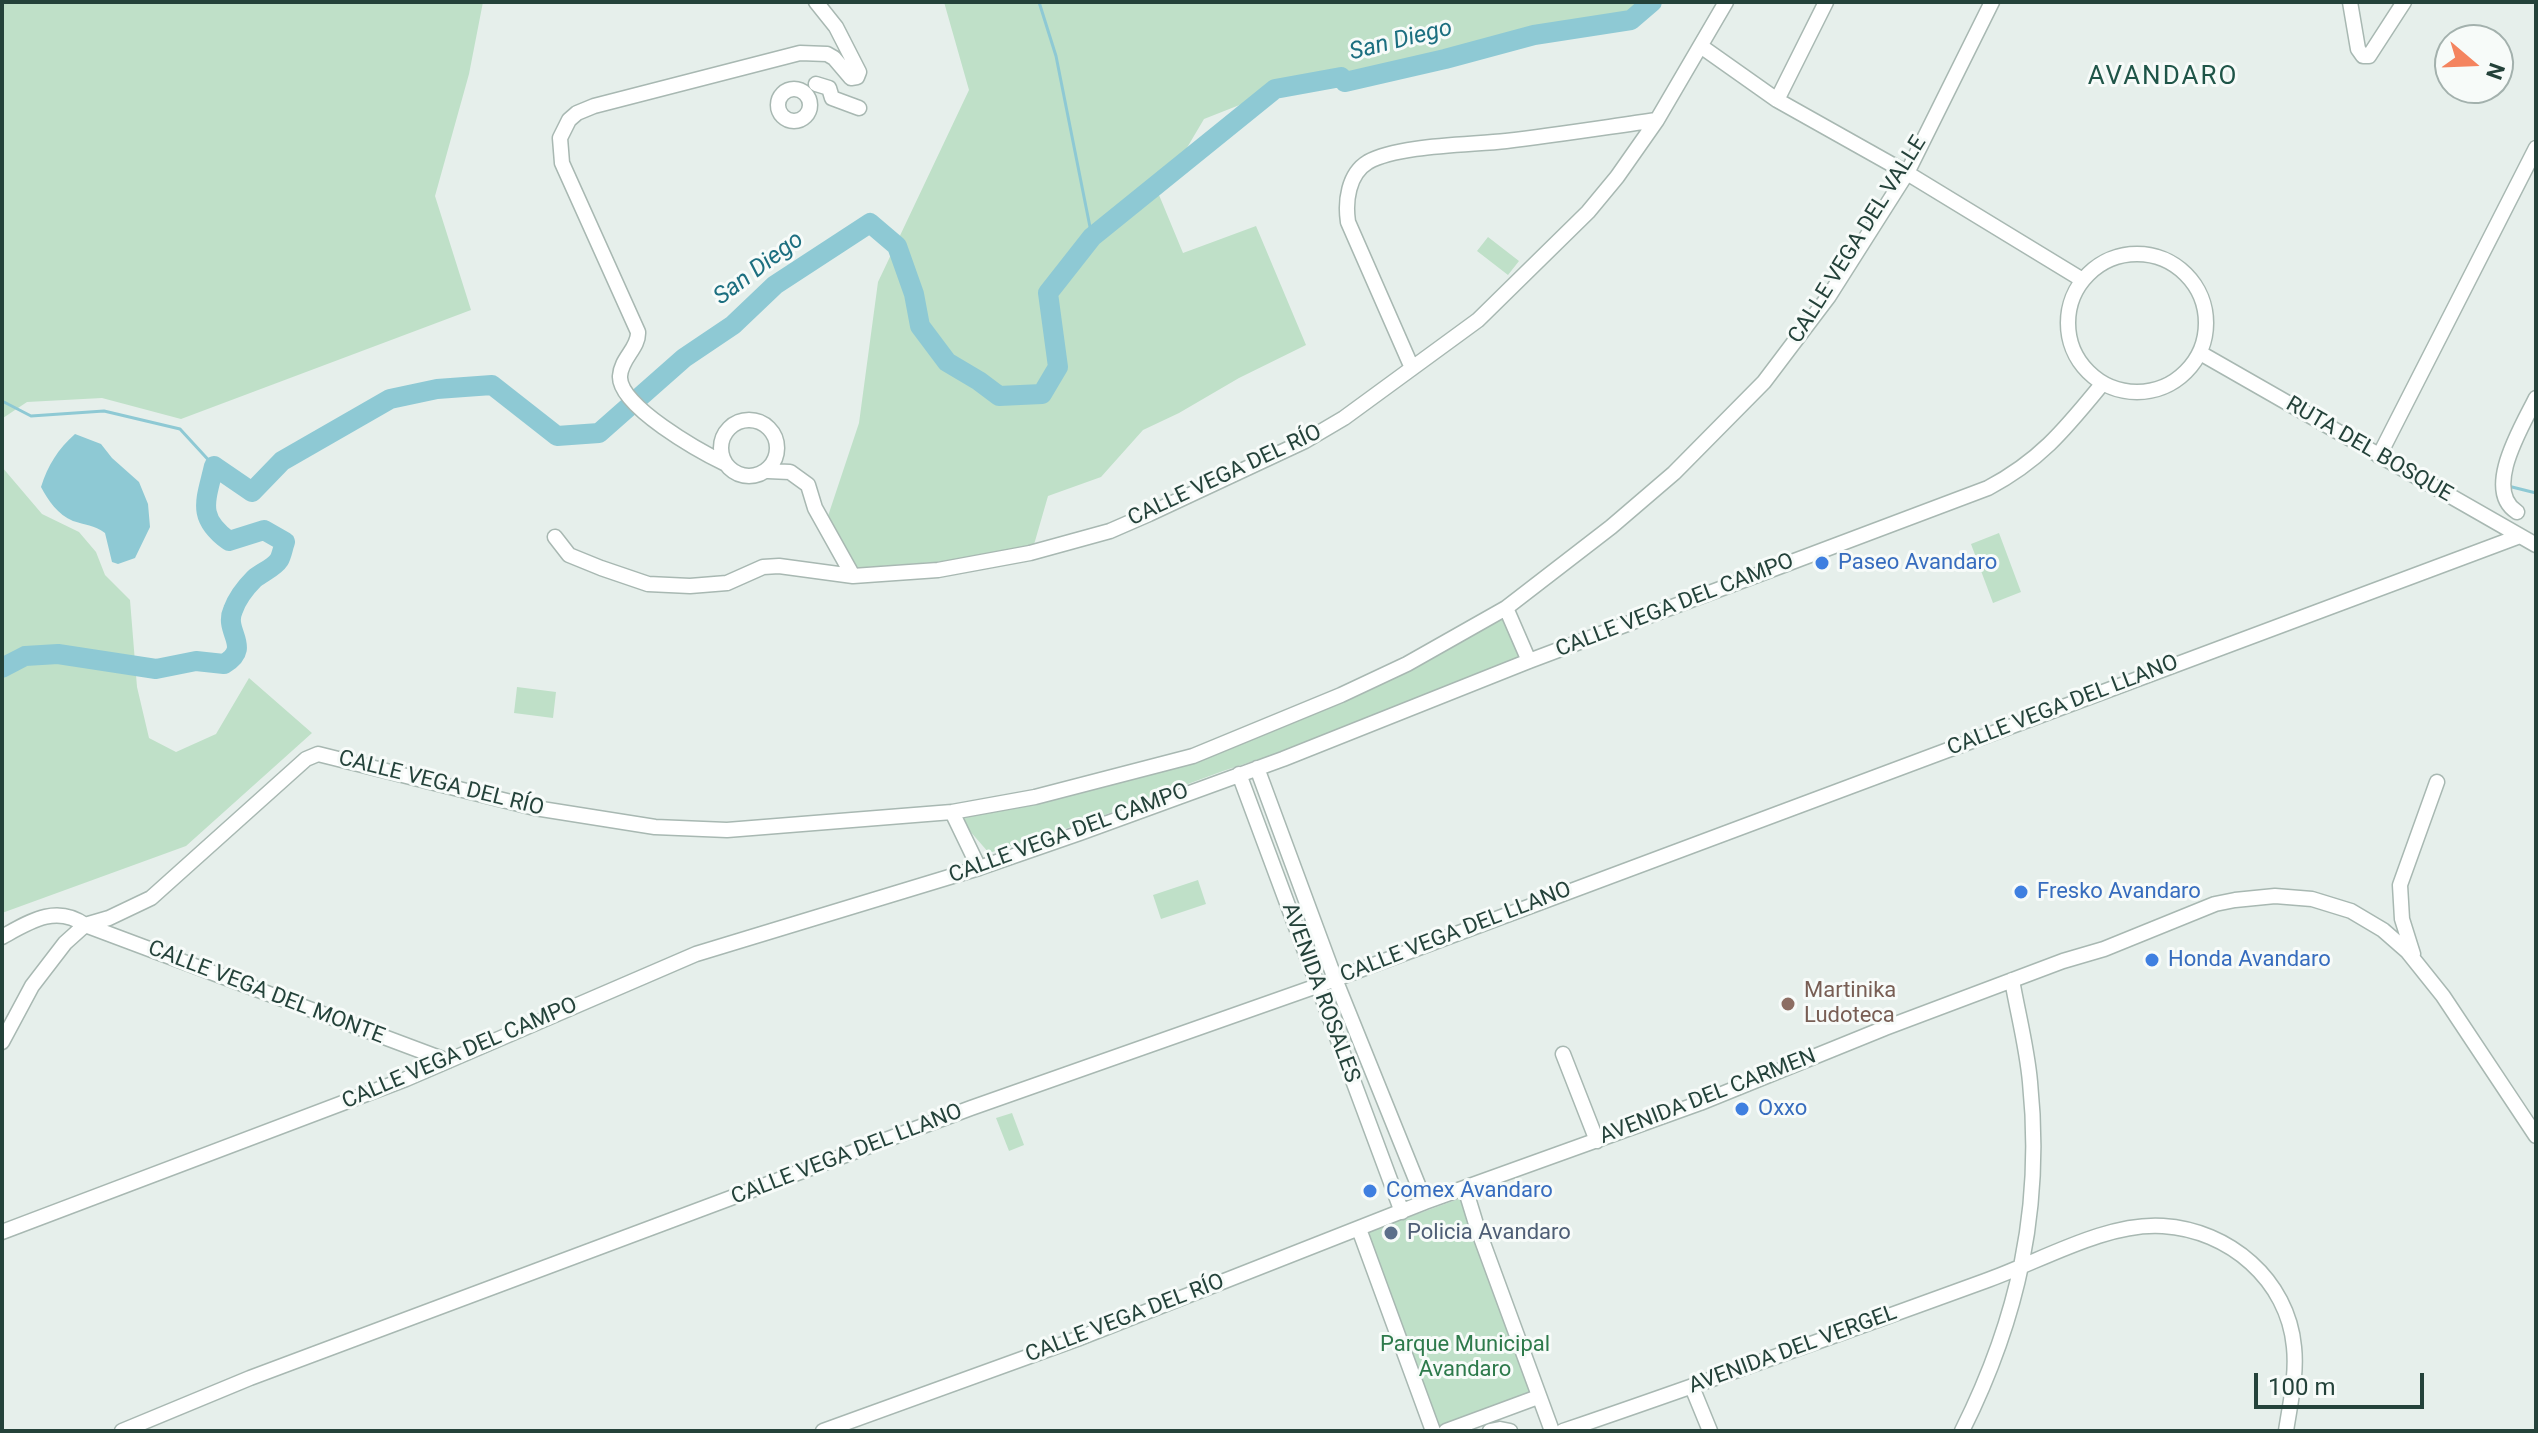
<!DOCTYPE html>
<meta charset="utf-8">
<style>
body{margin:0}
#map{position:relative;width:2538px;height:1433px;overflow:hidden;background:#e6efeb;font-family:Roboto,sans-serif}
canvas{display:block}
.frame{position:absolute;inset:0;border:4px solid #24423a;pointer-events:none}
.north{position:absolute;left:2434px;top:24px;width:80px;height:80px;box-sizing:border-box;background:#f7fbf9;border:2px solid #a3b1ad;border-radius:50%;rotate:109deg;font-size:22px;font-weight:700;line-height:32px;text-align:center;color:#24423a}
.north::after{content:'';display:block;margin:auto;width:28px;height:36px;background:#f4845f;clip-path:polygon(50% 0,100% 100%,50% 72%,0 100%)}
.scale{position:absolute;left:2254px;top:1373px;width:170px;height:36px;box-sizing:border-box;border:4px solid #24423a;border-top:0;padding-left:10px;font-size:24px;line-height:28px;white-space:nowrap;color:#24423a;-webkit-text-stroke:6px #f7fbf9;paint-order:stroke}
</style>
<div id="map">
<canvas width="2538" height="1433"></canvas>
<div class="frame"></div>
<div class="north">N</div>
<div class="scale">100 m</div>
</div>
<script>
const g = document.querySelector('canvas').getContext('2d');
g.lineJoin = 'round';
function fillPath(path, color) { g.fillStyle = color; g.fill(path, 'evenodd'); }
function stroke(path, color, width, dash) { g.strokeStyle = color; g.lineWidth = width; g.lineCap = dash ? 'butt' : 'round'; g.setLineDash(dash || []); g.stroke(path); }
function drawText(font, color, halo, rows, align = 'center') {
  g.font = font + ' Roboto,sans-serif'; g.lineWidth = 6; g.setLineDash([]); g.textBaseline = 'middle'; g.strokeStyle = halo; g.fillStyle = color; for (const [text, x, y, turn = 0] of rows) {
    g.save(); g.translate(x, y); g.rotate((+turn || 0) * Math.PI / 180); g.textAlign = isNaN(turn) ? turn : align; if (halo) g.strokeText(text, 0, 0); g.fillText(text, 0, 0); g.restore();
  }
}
fillPath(new Path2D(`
 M2 2H483L469 74 435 196 471 310 181 419 102 398 27 402 3 418 2 427Z
 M944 2H1658L1632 23 1534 38 1342 85 1339 80 1275 91 1204 119 1159 195 1183 253 1256 226 1306 345 1239 378 1179 413 1143 430 1101 477 1048 496 1031 555 853 568 828 516 859 423 878 282 969 90Z
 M1488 237 1519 261 1508 275 1477 251Z
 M2 467 42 514 79 532 96 552 105 575 130 600 137 687 149 738 176 752 216 734 249 678 312 733 186 846 2 913Z
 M1999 533 2021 592 1993 603 1971 544Z
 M1505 611 1527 661 1287 750 1223 771 1080 824 989 853 955 814 1194 758Z
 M517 687 556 692 553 718 514 713Z
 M1198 880 1206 904 1161 919 1153 895Z
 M1012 1113 1024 1145 1009 1151 996 1118Z
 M1464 1197 1535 1392 1433 1430 1365 1233Z`), '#bfe0c8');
fillPath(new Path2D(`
 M75 434 101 444 112 458 139 482 148 504 150 527 135 558 118 564 112 562 105 533C94 525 85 525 73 521 58 515 48 500 41 487 48 465 58 449 75 434Z`), '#8ec9d4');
stroke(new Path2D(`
 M1039 2 1056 56 1092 237
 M2 401 31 416 104 411 180 429 214 466
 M2508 486 2536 493`), '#8ec9d4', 3);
stroke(new Path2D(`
 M2 668 25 656 58 654 156 669 196 661 224 664C253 647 223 632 233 610 237 599 246 587 254 579 262 572 274 568 279 560 282 555 283 547 285 542L264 530 229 541C196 517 206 501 214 466L252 492 282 461 390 399 437 389 492 385 557 436 599 433 684 358 733 325 775 285 870 223 897 246 914 294 920 326 947 362 979 381 999 396 1042 394 1058 367 1048 293 1092 237 1275 89 1341 77 1345 82 1445 59 1534 35 1631 20 1652 2`), '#8ec9d4', 20);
const minor = new Path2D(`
 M2350 2 2358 49 2363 56H2369L2404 2
 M1702 47 1777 100 1907 173 2081 279
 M816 84 829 88 832 98 859 108
 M778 105a16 16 0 1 1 32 0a16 16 0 1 1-32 0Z
 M1777 100 1826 2
 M2068 323a69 69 0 1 1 138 0a69 69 0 1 1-138 0Z
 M2202 354 2536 545
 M1412 368 1348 222C1345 202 1348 174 1368 162 1398 145 1470 145 1506 141 1556 135 1607 127 1657 120
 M721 448a28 28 0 1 1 56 0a28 28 0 1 1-56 0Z
 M2379 456 2536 148
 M726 464C701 452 618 406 620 376 621 358 639 348 638 332L562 163 560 138 569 120 577 113 594 106 800 53 827 54 834 58 851 78 857 77 859 72 836 27 816 2
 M768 471 790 472 808 485 815 508 853 576
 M2517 512C2482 490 2523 425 2536 398
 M555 537 569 555 601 568 648 584 690 586 727 583 763 567 779 566 853 576 938 570 1030 553 1110 531 1149 514 1305 441 1344 418 1478 320 1588 212 1617 177 1657 120 1726 2
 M1506 608 1529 661
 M1257 768 1335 979 1425 1202
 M1239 774 1402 1212
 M952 812 979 868
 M2 937C29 922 56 904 85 925L448 1061
 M2413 954 2402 919 2400 885 2437 782
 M2 1042 32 986 65 943 85 925 109 918 151 898 306 759 318 754 535 808 655 827 727 830 952 812 1035 797 1193 756 1341 695 1407 664 1506 608 1611 527 1674 473 1764 382 1829 296 1907 173 1992 2
 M1563 1054 1597 1141
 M1465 1188 1476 1224 1552 1431
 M1359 1229 1433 1431
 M2 1232 406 1079 696 954 979 868 1080 833 1283 759 1529 661 1988 488C2041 460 2066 428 2103 383
 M1692 1387 1710 1431
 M122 1431 250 1378 971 1108 1317 986 2520 536
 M823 1431 1077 1339 1425 1202 1700 1103 1885 1028 2063 961 2104 949 2215 904 2235 900 2275 896 2312 899 2351 911 2383 930 2407 951 2443 996 2536 1136
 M1446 1431 1538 1397
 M1490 1431 1500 1429 1510 1431
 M1563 1431C1704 1383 1845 1332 1985 1281 2039 1262 2106 1222 2163 1226 2229 1230 2288 1280 2294 1347 2297 1375 2290 1404 2286 1431
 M1962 1431C2018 1319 2043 1208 2030 1082 2027 1048 2018 1014 2012 980`);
stroke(minor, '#a8b8b2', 17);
stroke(minor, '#fff', 14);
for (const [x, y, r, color] of [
 [1822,563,8,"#3f7fe0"],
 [2021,892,8,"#3f7fe0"],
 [2152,960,8,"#3f7fe0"],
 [1788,1004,8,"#8d6e63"],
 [1742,1109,8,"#3f7fe0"],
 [1370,1191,8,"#3f7fe0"],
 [1391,1233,8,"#5c6f8a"]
]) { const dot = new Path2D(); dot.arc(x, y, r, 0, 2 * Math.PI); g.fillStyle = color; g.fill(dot); stroke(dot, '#f7fbf9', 3); }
drawText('22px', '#24423a', '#f7fbf9', [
 ["CALLE VEGA DEL VALLE",1858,240,-58],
 ["RUTA DEL BOSQUE",2369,450,30],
 ["CALLE VEGA DEL RÍO",1225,476,-25],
 ["CALLE VEGA DEL CAMPO",1675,606,-21],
 ["CALLE VEGA DEL LLANO",2063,706,-21],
 ["CALLE VEGA DEL RÍO",441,784,14],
 ["CALLE VEGA DEL CAMPO",1069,834,-20],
 ["CALLE VEGA DEL LLANO",1456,933,-21],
 ["CALLE VEGA DEL MONTE",266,993,21],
 ["AVENIDA ROSALES",1320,993,70],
 ["CALLE VEGA DEL CAMPO",460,1054,-23],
 ["AVENIDA DEL CARMEN",1708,1097,-21],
 ["CALLE VEGA DEL LLANO",847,1155,-21],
 ["CALLE VEGA DEL RÍO",1125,1319,-21],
 ["AVENIDA DEL VERGEL",1793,1350,-20]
]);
drawText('22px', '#366cbe', '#f7fbf9', [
 ["Paseo Avandaro",1838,563],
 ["Fresko Avandaro",2037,892],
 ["Honda Avandaro",2168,960],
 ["Oxxo",1758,1109],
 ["Comex Avandaro",1386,1191]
], 'left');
drawText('22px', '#785e54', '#f7fbf9', [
 ["Martinika",1804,991],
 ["Ludoteca",1804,1016]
], 'left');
drawText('22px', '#4e5e75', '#f7fbf9', [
 ["Policia Avandaro",1407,1233]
], 'left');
drawText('22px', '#2d7a4b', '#f7fbf9', [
 ["Parque Municipal",1465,1345],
 ["Avandaro",1465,1370]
]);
drawText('italic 24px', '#1c6f80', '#f7fbf9', [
 ["San Diego",1401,41,-14],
 ["San Diego",759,269,-37]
]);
g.letterSpacing = '2px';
drawText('26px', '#1f5548', '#f7fbf9', [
 ["AVANDARO",2163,77]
]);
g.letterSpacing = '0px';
</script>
